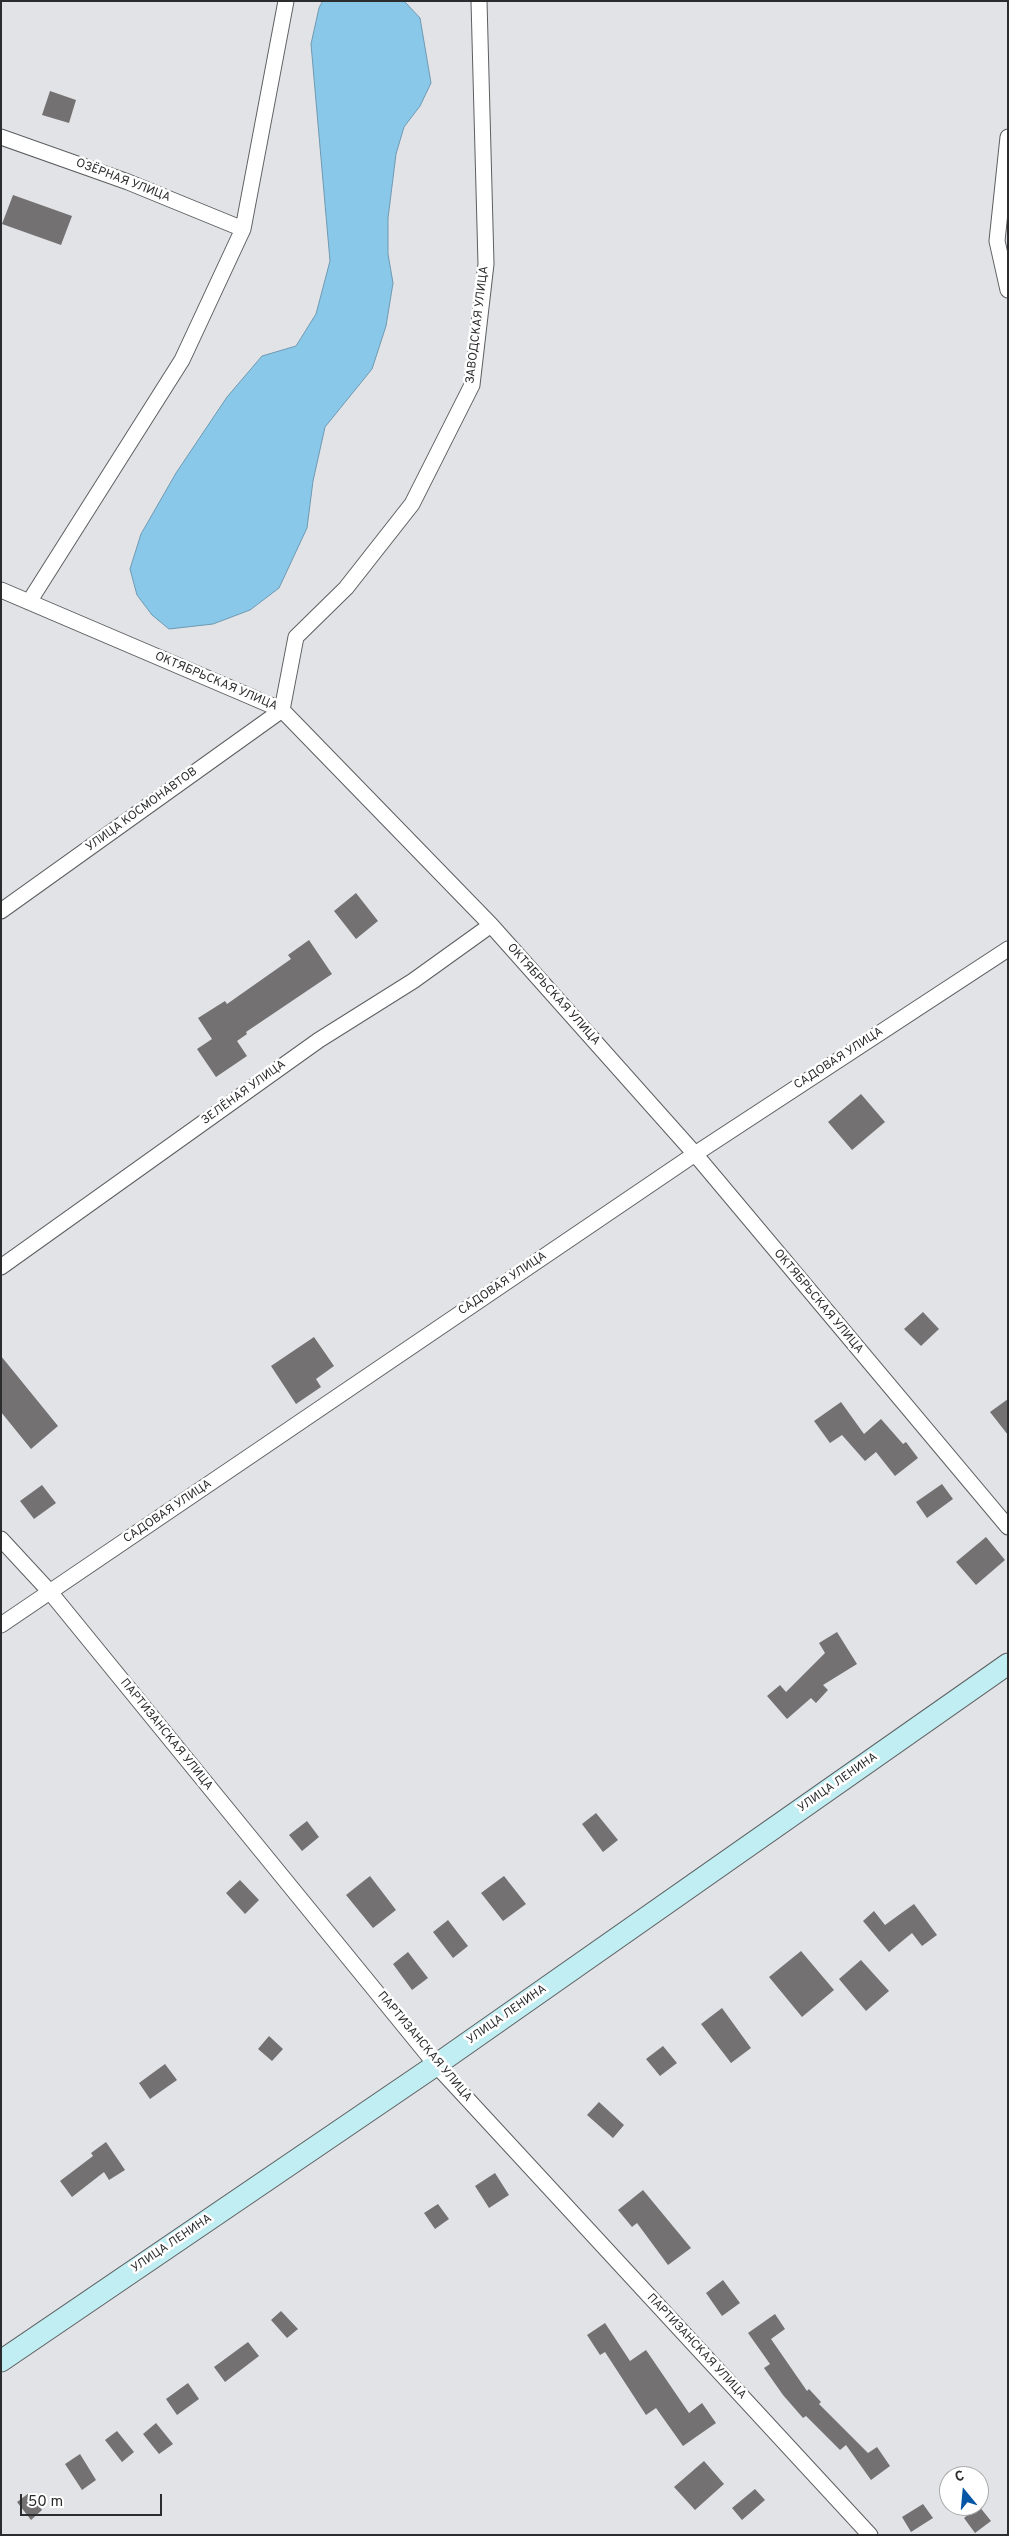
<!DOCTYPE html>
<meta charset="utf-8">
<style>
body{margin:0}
#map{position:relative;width:1009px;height:2536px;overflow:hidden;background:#e1e3e6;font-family:Overpass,sans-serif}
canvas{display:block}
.frame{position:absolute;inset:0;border:2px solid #2b2c2d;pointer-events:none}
.north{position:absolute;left:939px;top:2466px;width:50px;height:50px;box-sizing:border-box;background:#fff;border:1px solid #aaabab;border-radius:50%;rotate:343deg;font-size:14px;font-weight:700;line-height:20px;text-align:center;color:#2b2c2d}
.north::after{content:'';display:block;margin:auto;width:18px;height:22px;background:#0556a4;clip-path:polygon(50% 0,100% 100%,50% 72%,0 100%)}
.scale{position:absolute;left:20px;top:2494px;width:142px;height:22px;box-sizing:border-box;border:2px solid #2b2c2d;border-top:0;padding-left:6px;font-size:15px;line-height:18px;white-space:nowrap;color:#2b2c2d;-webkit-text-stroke:4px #fff;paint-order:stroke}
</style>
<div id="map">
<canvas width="1009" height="2536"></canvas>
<div class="frame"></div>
<div class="north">С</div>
<div class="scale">50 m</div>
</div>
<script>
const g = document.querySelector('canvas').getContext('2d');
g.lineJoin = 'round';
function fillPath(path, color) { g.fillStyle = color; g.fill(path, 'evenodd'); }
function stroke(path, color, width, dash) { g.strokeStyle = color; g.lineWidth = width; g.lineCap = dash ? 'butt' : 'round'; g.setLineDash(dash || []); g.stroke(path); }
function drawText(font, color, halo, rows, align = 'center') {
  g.font = font + ' Overpass,sans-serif'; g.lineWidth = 5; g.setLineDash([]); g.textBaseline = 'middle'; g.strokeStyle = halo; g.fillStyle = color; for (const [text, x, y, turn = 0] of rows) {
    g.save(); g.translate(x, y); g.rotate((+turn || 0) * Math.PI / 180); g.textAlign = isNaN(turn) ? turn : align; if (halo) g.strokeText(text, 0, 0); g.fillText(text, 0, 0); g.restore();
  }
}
const water = new Path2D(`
 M323 1H404L420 18 431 83 420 106 404 127 396 154 388 218V254L393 283 386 326 372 369 325 427 313 481 307 528 279 588 250 610 213 624 169 629 152 615 137 595 130 569 141 534 176 473 227 397 262 356 296 346 316 314 330 261 311 44 319 8Z`);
fillPath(water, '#8ac8ea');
stroke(water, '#6e99b1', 1);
fillPath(new Path2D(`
 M50 91 76 100 69 123 42 115Z
 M13 195 72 216 61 245 2 224Z
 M356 893 378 921 356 939 334 911Z
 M309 940 332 974 246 1032 247 1034 237 1041 247 1056 216 1077 197 1049 212 1039 198 1018 225 1001 227 1004 291 959 288 955Z
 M861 1094 885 1122 852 1150 828 1122Z
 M923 1312 939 1329 921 1346 904 1329Z
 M314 1337 334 1366 316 1379 321 1387 296 1404 271 1366Z
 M1 1356 58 1426 31 1449 1 1412Z
 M1008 1399V1435L990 1412Z
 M841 1402 864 1434 881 1419 903 1444 906 1442 918 1458 895 1476 876 1452 865 1461 842 1435 830 1443 814 1421Z
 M942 1484 953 1499 927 1518 916 1502Z
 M42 1485 56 1503 34 1519 20 1501Z
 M986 1537 1005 1560 976 1585 956 1562Z
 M837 1632 857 1664 823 1685 828 1690 816 1703 811 1698 787 1719 767 1696 780 1685 786 1692 825 1653 819 1643Z
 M596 1813 618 1840 603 1852 582 1824Z
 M307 1821 319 1837 302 1851 289 1835Z
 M370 1876 396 1910 373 1928 346 1895Z
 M504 1876 526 1904 503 1921 481 1893Z
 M240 1880 259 1900 245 1914 226 1893Z
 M914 1904 937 1935 922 1946 912 1933 889 1952 863 1921 874 1911 885 1925Z
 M448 1920 468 1946 453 1958 433 1932Z
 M801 1951 834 1990 802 2017 769 1977Z
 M408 1952 428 1978 412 1990 393 1964Z
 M861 1960 889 1991 866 2011 839 1979Z
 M722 2008 751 2048 731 2063 701 2024Z
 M269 2036 283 2049 272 2061 258 2049Z
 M663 2046 677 2063 660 2076 646 2059Z
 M165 2064 177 2080 150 2099 139 2083Z
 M599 2102 624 2125 613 2138 587 2115Z
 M106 2142 125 2170 109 2180 104 2172 72 2197 60 2181 93 2156 91 2153Z
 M495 2173 509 2195 489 2208 475 2186Z
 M643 2190 691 2248 668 2265 637 2223 632 2227 618 2210Z
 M438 2204 449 2219 435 2229 424 2213Z
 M723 2280 740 2303 722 2316 706 2293Z
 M281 2311 298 2329 287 2338 271 2320Z
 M775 2314 785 2329 771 2339 807 2391 809 2389 821 2402 819 2404 868 2453 877 2447 890 2466 871 2480 846 2445 840 2450 806 2416 803 2418 783 2395 764 2368 770 2364 748 2333Z
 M605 2323 630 2361 646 2350 689 2413 702 2403 716 2423 683 2446 656 2408 646 2415 605 2352 600 2355 587 2335Z
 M248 2342 259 2356 225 2382 214 2367Z
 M188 2383 199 2399 177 2415 166 2399Z
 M156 2423 173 2444 159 2454 143 2434Z
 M117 2431 134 2452 122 2462 105 2440Z
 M80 2454 96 2480 82 2490 65 2464Z
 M704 2461 724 2484 695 2510 674 2487Z
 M755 2489 765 2500 742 2520 732 2508Z
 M29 2493 42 2510 31 2520 17 2502Z
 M923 2504 933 2518 911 2532 902 2517Z
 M979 2506 991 2521 975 2533 964 2518Z`), '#747173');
const street = new Path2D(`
 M1 137 128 182 243 229
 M1008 137 997 241 1008 290
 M1 590 282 710 491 925 695 1154 1008 1527
 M29 602 182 360 243 229 286 1
 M1 911 282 710 296 637 346 588 412 504 472 385 486 264 479 1
 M1 1267 319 1040 413 981 491 925
 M1 1539 50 1592 436 2065 870 2535
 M1 1625 695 1154 1008 949`);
const secondary = new Path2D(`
 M1 2361 436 2065 1008 1664`);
stroke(street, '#5d5f61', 17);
stroke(secondary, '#5d5f61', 23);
stroke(street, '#fff', 15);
stroke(secondary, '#c1eef2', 21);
drawText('12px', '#2b2c2d', '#fff', [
 ["ОЗЁРНАЯ УЛИЦА",123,181,21],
 ["ЗАВОДСКАЯ УЛИЦА",478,325,-83],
 ["ОКТЯБРЬСКАЯ УЛИЦА",216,682,23],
 ["УЛИЦА КОСМОНАВТОВ",142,810,-36],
 ["ОКТЯБРЬСКАЯ УЛИЦА",553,995,48],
 ["САДОВАЯ УЛИЦА",839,1059,-33],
 ["ЗЕЛЁНАЯ УЛИЦА",244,1093,-36],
 ["САДОВАЯ УЛИЦА",503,1284,-34],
 ["ОКТЯБРЬСКАЯ УЛИЦА",818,1302,50],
 ["САДОВАЯ УЛИЦА",168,1512,-34],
 ["ПАРТИЗАНСКАЯ УЛИЦА",166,1735,51],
 ["УЛИЦА ЛЕНИНА",838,1783,-35],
 ["УЛИЦА ЛЕНИНА",507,2015,-35],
 ["ПАРТИЗАНСКАЯ УЛИЦА",424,2047,50],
 ["УЛИЦА ЛЕНИНА",172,2244,-34],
 ["ПАРТИЗАНСКАЯ УЛИЦА",696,2347,47]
]);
</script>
